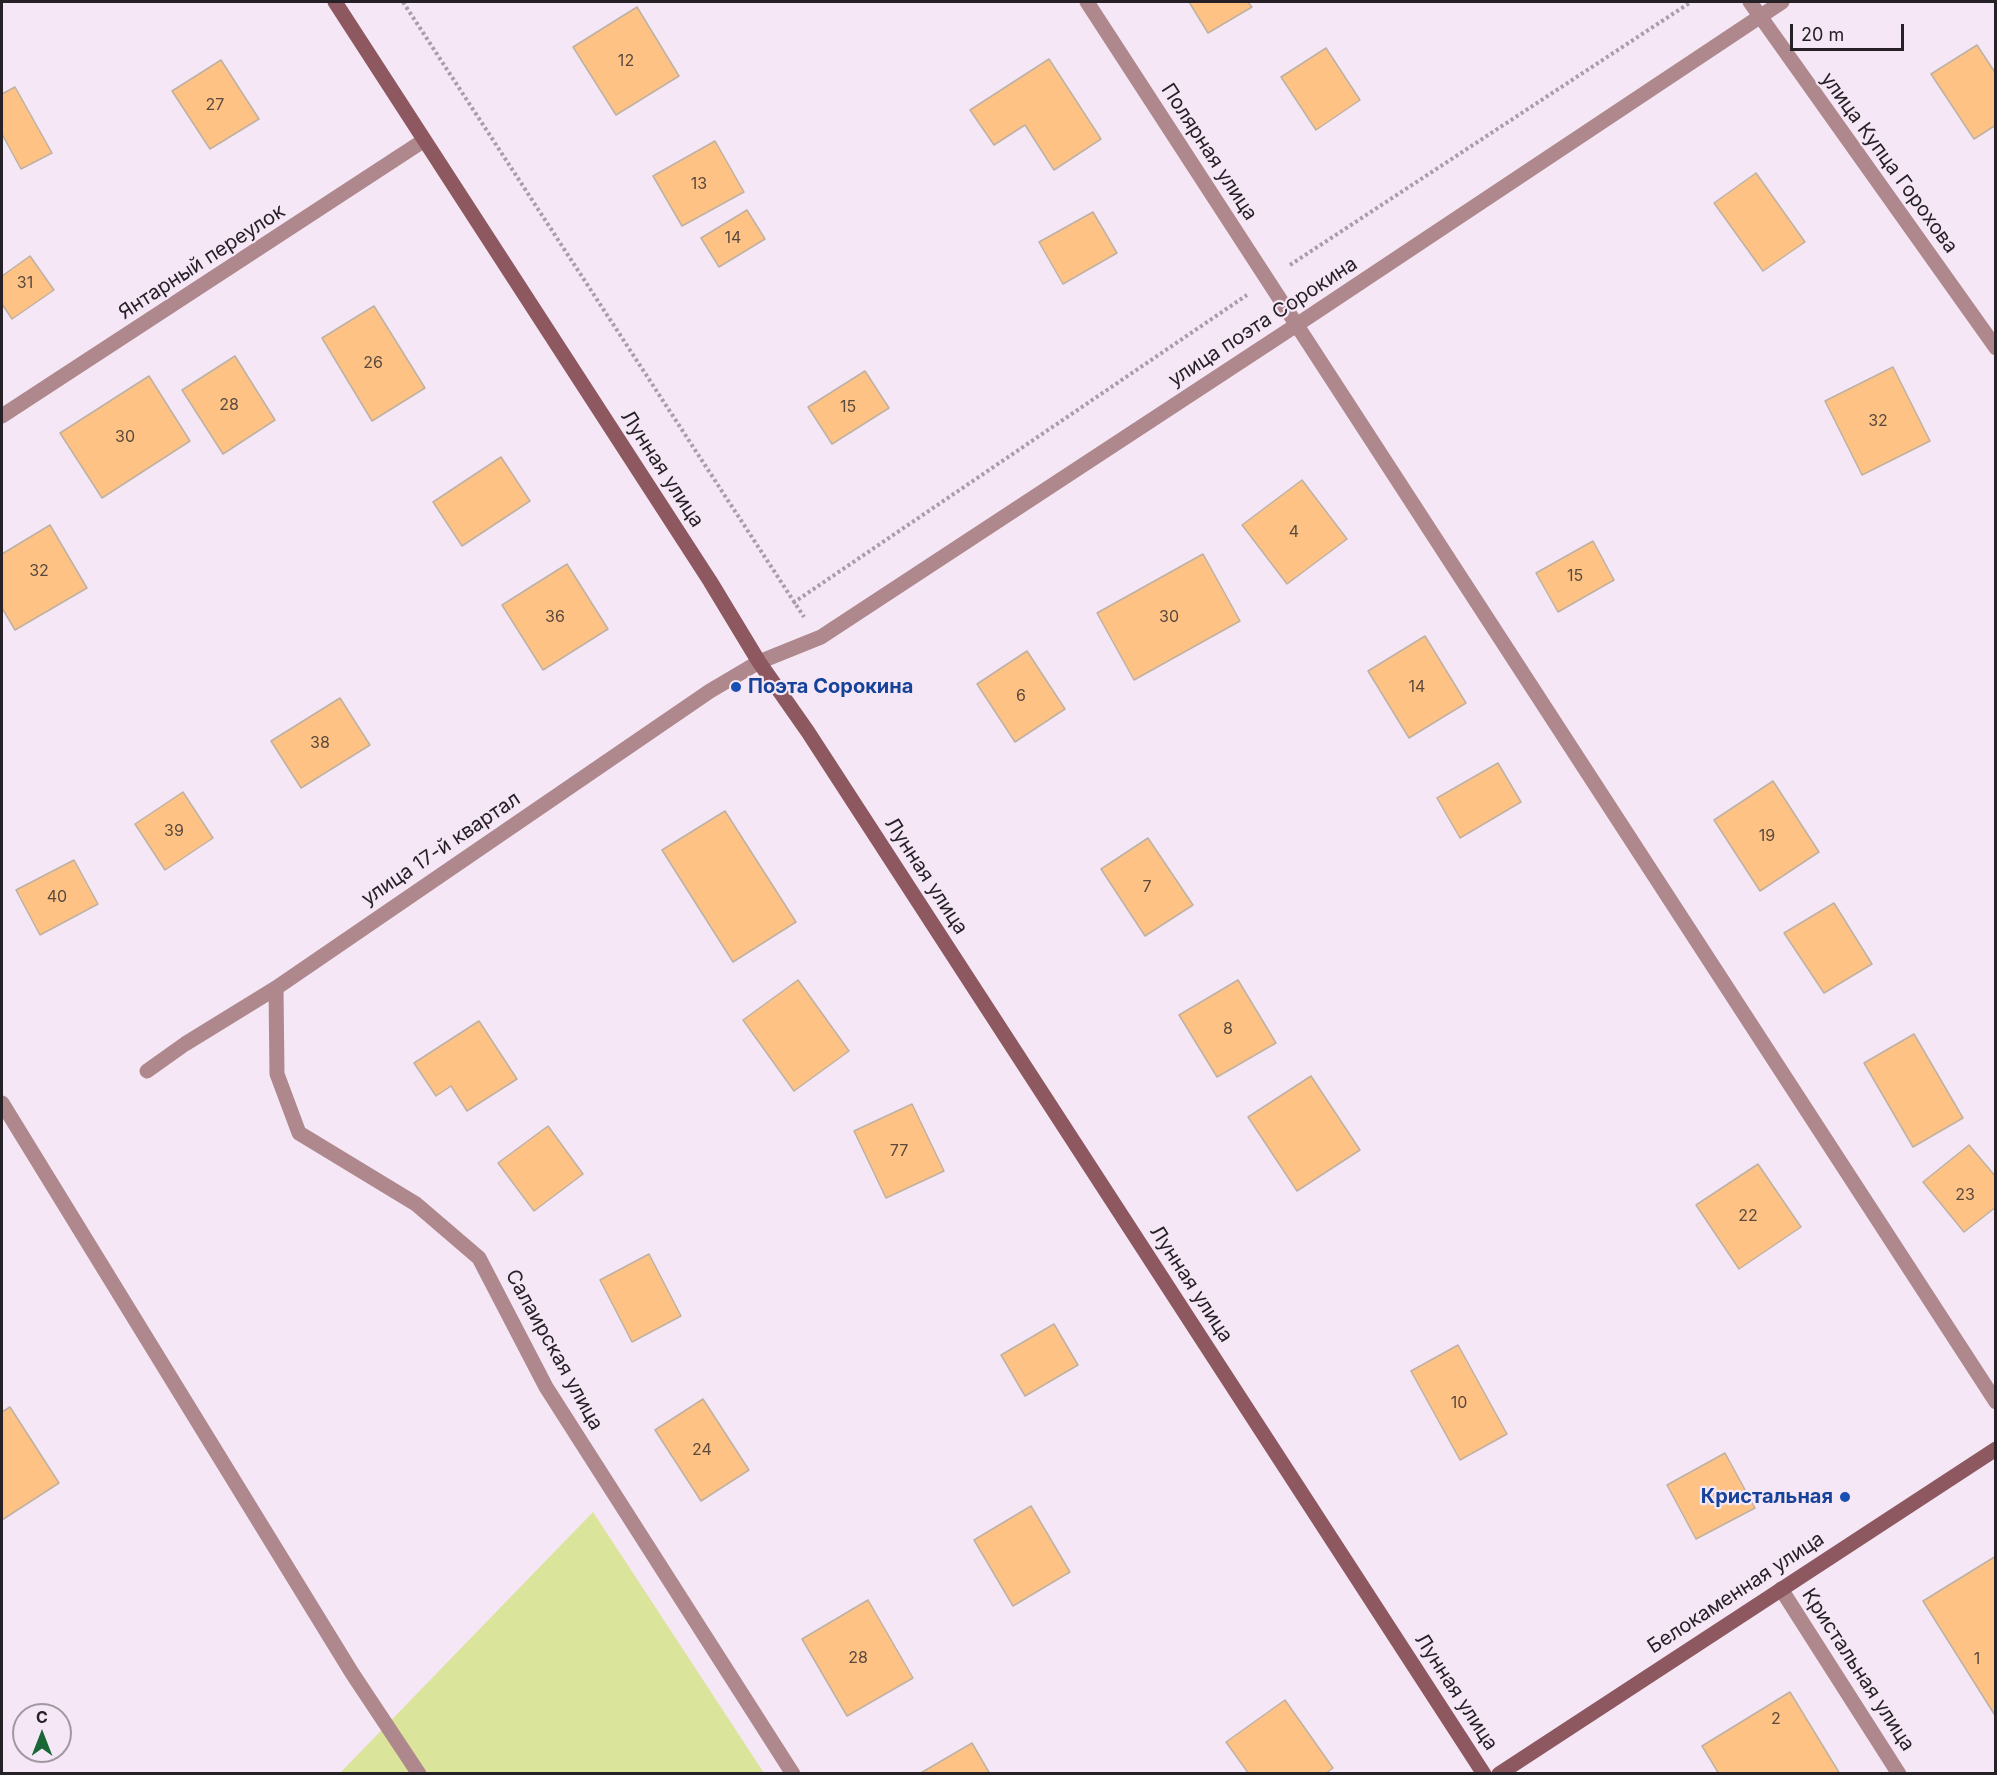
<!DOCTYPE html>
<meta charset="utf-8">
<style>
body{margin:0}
#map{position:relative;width:1997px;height:1775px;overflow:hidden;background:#f5e7f5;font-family:Inter,sans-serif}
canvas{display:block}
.frame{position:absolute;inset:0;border:3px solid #262126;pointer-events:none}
.north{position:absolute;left:12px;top:1703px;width:60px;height:60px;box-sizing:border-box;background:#f5e7f5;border:2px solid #a298a2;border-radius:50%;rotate:0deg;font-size:16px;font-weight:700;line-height:24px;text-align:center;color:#262126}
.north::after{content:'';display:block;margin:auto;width:21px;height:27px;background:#196736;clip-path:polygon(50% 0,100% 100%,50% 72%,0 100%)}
.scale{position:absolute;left:1790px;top:24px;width:114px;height:27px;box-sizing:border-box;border:3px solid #262126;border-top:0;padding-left:8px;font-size:18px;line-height:21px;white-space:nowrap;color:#262126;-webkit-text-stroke:4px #f5e7f5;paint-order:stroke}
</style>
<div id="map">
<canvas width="1997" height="1775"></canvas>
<div class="frame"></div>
<div class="north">С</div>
<div class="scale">20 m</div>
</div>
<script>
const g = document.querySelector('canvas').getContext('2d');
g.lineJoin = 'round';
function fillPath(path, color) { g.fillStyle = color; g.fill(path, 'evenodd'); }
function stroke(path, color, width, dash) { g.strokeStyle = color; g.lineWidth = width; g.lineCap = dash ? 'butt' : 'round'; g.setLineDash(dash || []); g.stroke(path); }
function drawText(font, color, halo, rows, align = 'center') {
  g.font = font + ' Inter,sans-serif'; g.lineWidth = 4.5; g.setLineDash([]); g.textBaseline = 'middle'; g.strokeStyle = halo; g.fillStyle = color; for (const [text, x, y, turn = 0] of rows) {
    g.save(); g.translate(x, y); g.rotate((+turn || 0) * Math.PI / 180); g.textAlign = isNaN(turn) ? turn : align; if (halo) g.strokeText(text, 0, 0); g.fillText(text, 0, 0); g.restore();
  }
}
fillPath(new Path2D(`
 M593 1512 764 1773 339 1774Z`), '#dbe49b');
const building = new Path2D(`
 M1189 2H1248L1252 7 1208 33Z
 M637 7 679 76 616 115 573 47Z
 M1977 45 1996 74V125L1974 139 1931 74Z
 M1326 48 1360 100 1316 130 1281 77Z
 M1049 59 1101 139 1054 170 1025 125 994 145 970 110Z
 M221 60 259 119 210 149 172 91Z
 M15 87 52 153 21 169 2 134V94Z
 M715 141 744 192 682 226 653 176Z
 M1756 173 1805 242 1763 271 1714 203Z
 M747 210 765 239 719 267 701 238Z
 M1093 212 1117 253 1063 284 1039 242Z
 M30 256 54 290 12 319 2 304V276Z
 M374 306 425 388 372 421 322 338Z
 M235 356 275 420 223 454 182 390Z
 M1893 367 1930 441 1862 475 1825 401Z
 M865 371 889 408 832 444 808 407Z
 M149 376 190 441 102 498 60 433Z
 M501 457 530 501 462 546 433 502Z
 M1302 480 1347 539 1287 584 1242 525Z
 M50 525 87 588 15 630 2 608V554Z
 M1593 541 1614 580 1558 612 1536 573Z
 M1203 554 1240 621 1134 680 1097 613Z
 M567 564 608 629 543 670 502 605Z
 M1425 636 1466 703 1409 738 1368 671Z
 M1027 651 1065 709 1015 742 977 684Z
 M340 698 370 745 301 788 271 741Z
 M1498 763 1521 802 1460 838 1437 798Z
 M1773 781 1819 852 1760 891 1714 820Z
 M183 792 213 838 165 870 135 824Z
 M725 811 796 922 733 962 662 850Z
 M1148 838 1193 905 1145 936 1101 869Z
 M74 860 98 904 40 935 16 890Z
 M1834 903 1872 964 1824 993 1784 933Z
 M798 980 849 1051 794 1091 743 1020Z
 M1238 980 1276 1043 1217 1077 1179 1015Z
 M479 1021 517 1079 467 1111 451 1086 436 1096 414 1063Z
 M1914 1034 1963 1118 1913 1147 1864 1063Z
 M1311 1076 1360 1150 1297 1191 1248 1117Z
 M912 1104 944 1171 886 1198 854 1131Z
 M548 1126 583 1174 534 1211 498 1163Z
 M1969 1145 1996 1177V1207L1964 1232 1923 1182Z
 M1758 1164 1801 1227 1739 1269 1696 1205Z
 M649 1254 681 1316 632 1342 600 1280Z
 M1054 1324 1078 1365 1025 1396 1001 1355Z
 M1458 1345 1507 1434 1460 1460 1411 1371Z
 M703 1399 749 1470 701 1501 655 1430Z
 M10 1407 59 1483 2 1520V1412Z
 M1725 1453 1755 1508 1696 1539 1667 1485Z
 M1031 1506 1070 1572 1013 1606 974 1540Z
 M1996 1556V1717L1923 1601Z
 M868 1600 913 1678 847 1716 802 1639Z
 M1790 1692 1840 1774H1719L1702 1746Z
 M1285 1700 1333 1768 1325 1774H1249L1226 1742Z
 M972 1743 990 1774H919Z`);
fillPath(building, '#fdc284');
stroke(building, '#beb1a4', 1.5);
stroke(new Path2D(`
 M403 2 804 617
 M1290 265 1691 2
 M793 603 1247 295`), '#a89da8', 4, [3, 3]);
stroke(new Path2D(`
 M2 1103 352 1673 419 1774`), '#ae888d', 15);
stroke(new Path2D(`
 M1087 2 1996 1402
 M1750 2 1996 348
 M2 416 423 141
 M276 988 277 1074 299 1133 416 1204 479 1258 546 1387 793 1774
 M147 1071 185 1044 276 988 710 691 759 662 821 637 1298 324 1782 2
 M1781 1589 1899 1774`), '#ae888d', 15);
stroke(new Path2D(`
 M335 2 710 581 759 662 808 732 1484 1774
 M1499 1774 1996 1449`), '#8d5860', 15);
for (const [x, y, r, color] of [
 [736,687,6,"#1a4fb4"],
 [1845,1497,6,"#1a4fb4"]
]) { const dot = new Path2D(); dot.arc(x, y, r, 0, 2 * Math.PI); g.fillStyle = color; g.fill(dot); stroke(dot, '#f5e7f5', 2); }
drawText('16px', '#5c493e', null, [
 ["12",626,61],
 ["27",215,105],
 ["13",699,184],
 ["14",733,238],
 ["31",25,283],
 ["26",373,363],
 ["28",229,405],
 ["15",848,407],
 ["32",1878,421],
 ["30",125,437],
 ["4",1294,532],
 ["32",39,571],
 ["15",1575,576],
 ["36",555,617],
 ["30",1169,617],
 ["14",1417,687],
 ["6",1021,696],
 ["38",320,743],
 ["39",174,831],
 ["19",1767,836],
 ["7",1147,887],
 ["40",57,897],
 ["8",1228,1029],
 ["77",899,1151],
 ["23",1965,1195],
 ["22",1748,1216],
 ["10",1459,1403],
 ["24",702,1450],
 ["28",858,1658],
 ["1",1977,1659],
 ["2",1776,1719]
]);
drawText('20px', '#262126', '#f5e7f5', [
 ["Полярная улица",1209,152,57],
 ["улица Купца Горохова",1889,163,54],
 ["Янтарный переулок",202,262,-33],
 ["улица поэта Сорокина",1263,322,-33],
 ["Лунная улица",662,469,57],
 ["улица 17-й квартал",441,849,-34],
 ["Лунная улица",926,876,57],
 ["Лунная улица",1191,1284,57],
 ["Салаирская улица",554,1350,61],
 ["Белокаменная улица",1736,1593,-33],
 ["Кристальная улица",1858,1670,57],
 ["Лунная улица",1456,1692,57]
]);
drawText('bold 20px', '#164399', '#f5e7f5', [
 ["Поэта Сорокина",748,687],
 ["Кристальная",1833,1497,"right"]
], 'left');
</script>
